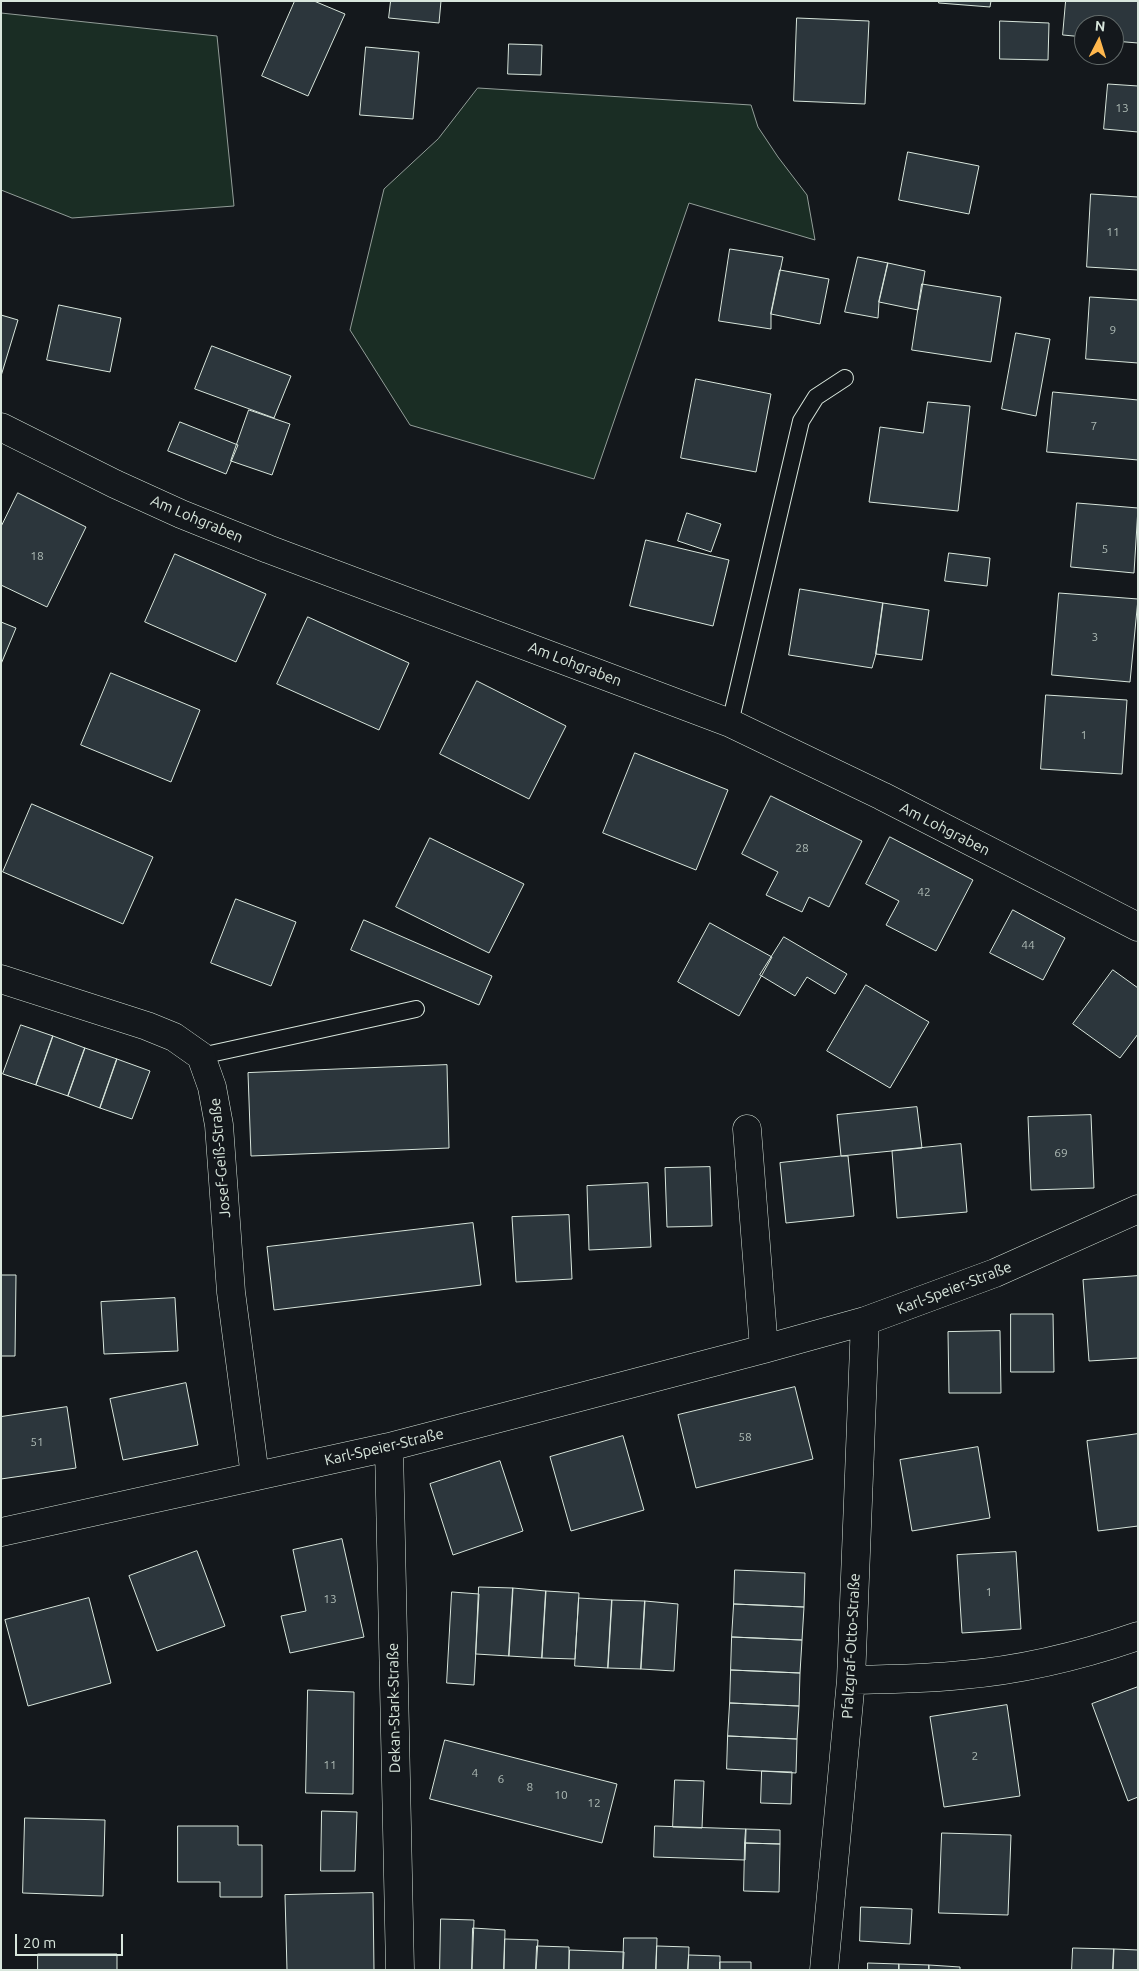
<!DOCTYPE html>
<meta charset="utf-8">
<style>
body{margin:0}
#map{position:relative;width:1139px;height:1971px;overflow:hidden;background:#14181c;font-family:Ubuntu,sans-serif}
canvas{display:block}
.frame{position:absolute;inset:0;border:2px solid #d8e6dc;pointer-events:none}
.north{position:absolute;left:1074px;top:15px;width:50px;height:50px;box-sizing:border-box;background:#14181c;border:1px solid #626a69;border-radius:50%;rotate:5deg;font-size:14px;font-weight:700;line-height:20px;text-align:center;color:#d8e6dc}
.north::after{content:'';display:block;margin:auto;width:18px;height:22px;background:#ffb74d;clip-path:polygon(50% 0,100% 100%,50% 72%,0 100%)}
.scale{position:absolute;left:15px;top:1934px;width:108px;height:22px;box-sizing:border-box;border:2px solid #d8e6dc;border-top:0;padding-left:6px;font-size:15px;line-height:18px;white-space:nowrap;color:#d8e6dc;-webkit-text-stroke:4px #14181c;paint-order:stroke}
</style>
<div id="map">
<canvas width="1139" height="1971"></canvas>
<div class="frame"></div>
<div class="north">N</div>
<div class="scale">20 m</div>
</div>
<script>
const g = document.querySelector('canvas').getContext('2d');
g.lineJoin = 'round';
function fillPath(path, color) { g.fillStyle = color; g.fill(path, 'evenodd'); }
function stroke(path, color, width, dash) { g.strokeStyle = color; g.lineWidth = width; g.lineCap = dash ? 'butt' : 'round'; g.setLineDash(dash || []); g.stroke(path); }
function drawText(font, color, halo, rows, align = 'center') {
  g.font = font + ' Ubuntu,sans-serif'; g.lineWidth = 4; g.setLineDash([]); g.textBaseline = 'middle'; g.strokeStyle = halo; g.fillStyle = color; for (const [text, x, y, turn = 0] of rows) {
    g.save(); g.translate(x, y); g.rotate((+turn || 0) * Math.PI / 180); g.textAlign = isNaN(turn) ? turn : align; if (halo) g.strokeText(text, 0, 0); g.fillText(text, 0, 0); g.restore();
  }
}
const green = new Path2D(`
 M1 13 217 36 234 206 72 218 1 190Z
 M478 88 751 105 758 127 778 157 807 195 815 240 689 203 594 479 410 425 350 330 384 189 438 139Z`);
fillPath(green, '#1a2d24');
stroke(green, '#939e99', 1);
const building = new Path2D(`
 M295 1H314L345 14 308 96 262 76Z
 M391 1H441L439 23 389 18Z
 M939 1H991L990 7 939 3Z
 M1066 1H1138V43L1114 41V25H1084V37L1063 35Z
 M797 18 869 21 865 104 794 101Z
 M1000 21 1049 23 1048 60 1000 59Z
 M509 44 542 45 541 75 508 74Z
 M366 47 419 52 413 119 360 115Z
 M1108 84 1138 86V132L1104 129Z
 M908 152 979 166 969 214 899 200Z
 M1091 194 1138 197V270L1087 267Z
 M730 249 783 257 771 314V329L719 321Z
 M858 257 888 263 879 302 878 318 845 312Z
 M888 263 925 271 918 310 879 302Z
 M780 270 829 279 820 324 771 314Z
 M922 284 1001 297 991 362 912 350Z
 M1090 297 1138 300V363L1086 359Z
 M59 305 121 318 110 372 47 360Z
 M1 315 18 320 1 376Z
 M1016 333 1050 339 1036 416 1002 409Z
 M212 346 291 376 274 418 195 389Z
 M696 379 771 394 756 472 681 458Z
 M1053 392 1138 400V460L1047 452Z
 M928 402 970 406 958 511 869 502 880 427 923 433Z
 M249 410 290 424 272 475 231 461Z
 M180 422 238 445 226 474 168 451Z
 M18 493 86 527 47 607 1 585V527Z
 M1077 503 1138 508 1134 573 1071 567Z
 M687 513 721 524 711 552 678 541Z
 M646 540 729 560 713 626 630 606Z
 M949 553 990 558 987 586 945 581Z
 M175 554 266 594 236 662 145 622Z
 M800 589 883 603 876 654 872 668 789 655Z
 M1059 593 1138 599 1130 682 1052 675Z
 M883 603 929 610 922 660 876 654Z
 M308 617 409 663 379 730 277 684Z
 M1 622 16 628 1 664Z
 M111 673 200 710 171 782 81 745Z
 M477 681 566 726 529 799 440 754Z
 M1046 695 1127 700 1122 774 1041 769Z
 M635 753 728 790 696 870 603 833Z
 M771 796 862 841 829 907 809 897 802 912 766 895 778 872 742 854Z
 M32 804 153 857 123 924 3 872Z
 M890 837 973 880 936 951 886 925 899 901 866 884Z
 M430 838 524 884 489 953 396 907Z
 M236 899 296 922 271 986 211 963Z
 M1013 910 1065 938 1043 980 990 953Z
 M364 920 492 976 479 1005 351 950Z
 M710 923 772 957 739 1016 678 982Z
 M784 937 847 974 835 994 807 977 795 996 760 975Z
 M1113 970 1138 988V1034L1120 1058 1073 1024Z
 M866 985 929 1022 890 1088 827 1051Z
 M21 1025 53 1036 36 1085 3 1074Z
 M53 1036 85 1048 68 1096 36 1085Z
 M85 1048 117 1059 100 1108 68 1096Z
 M117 1059 150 1071 132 1119 100 1108Z
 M447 1065 449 1148 251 1156 248 1073Z
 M917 1107 922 1148 841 1156 837 1115Z
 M1091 1115 1094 1188 1031 1190 1028 1117Z
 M961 1144 967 1212 897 1218 892 1151Z
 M841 1156H848L854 1216 786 1223 780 1163Z
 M710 1167 712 1226 667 1227 665 1168Z
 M648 1183 651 1247 589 1250 587 1186Z
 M569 1215 572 1279 516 1282 512 1217Z
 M473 1223 481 1285 274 1310 267 1247Z
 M1 1275H16L15 1356H1Z
 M1138 1276V1358L1089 1361 1083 1280Z
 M175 1298 178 1351 104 1354 101 1302Z
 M1011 1314H1053L1054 1372H1011Z
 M1000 1331 1001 1393H949L948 1332Z
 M186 1383 198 1445 123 1460 110 1399Z
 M795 1387 813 1459 696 1488 678 1415Z
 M67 1407 76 1468 1 1479V1417Z
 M1138 1434V1526L1098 1531 1087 1441Z
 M623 1436 644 1510 571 1531 550 1457Z
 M978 1447 990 1518 912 1531 900 1460Z
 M500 1461 523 1531 453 1555 430 1484Z
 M342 1539 364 1637 290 1653 281 1616 306 1611 293 1550Z
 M197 1551 225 1626 157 1651 129 1576Z
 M1016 1552 1021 1629 962 1633 957 1555Z
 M735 1570 805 1573 804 1607 734 1604Z
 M479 1587 513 1588 509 1656 476 1654Z
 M513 1588 546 1591 542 1658 509 1656Z
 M546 1591 579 1593 575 1659 542 1658Z
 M452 1592 479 1594 474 1685 447 1683Z
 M89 1598 111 1683 28 1706 5 1620Z
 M579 1598 612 1600 608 1668 575 1666Z
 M612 1600 645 1601 641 1669 608 1668Z
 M645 1601 678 1604 674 1671 641 1669Z
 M734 1604 804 1607 802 1640 732 1637Z
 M732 1637 802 1640 800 1673 731 1670Z
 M731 1670 800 1673 799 1706 730 1703Z
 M1138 1687V1797L1128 1801 1092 1704Z
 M308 1690 354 1692 353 1794 306 1793Z
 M730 1703 799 1706 797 1739 728 1736Z
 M1007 1705 1020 1796 944 1807 930 1717Z
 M728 1736 797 1739 796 1773 727 1769Z
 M445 1740 617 1784 602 1843 430 1799Z
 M762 1771 792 1772 791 1804 761 1803Z
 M675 1780 704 1781 702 1828 673 1827Z
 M322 1811 357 1812 355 1871H321Z
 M25 1818 105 1820 103 1896 23 1893Z
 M178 1826H238V1845H262V1897H220V1882H178Z
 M655 1826 746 1829 745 1860 654 1857Z
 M746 1829 780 1830V1844L745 1843Z
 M942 1833 1011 1835 1008 1915 939 1913Z
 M745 1843 780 1844 779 1892 744 1891Z
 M373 1893 374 1970H287L285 1895Z
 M861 1907 912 1909 910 1944 860 1941Z
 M441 1919 474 1920 472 1970H440Z
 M473 1928 505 1930 504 1970H472Z
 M624 1938H657L656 1970H623Z
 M505 1939 538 1940 536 1970H504Z
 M537 1946 569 1947V1970H536Z
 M657 1946 689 1947 688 1970H656Z
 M1073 1948 1114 1949 1113 1970H1072Z
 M1114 1949 1138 1950V1970H1113Z
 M570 1950 624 1952 623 1970H569Z
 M38 1954H117V1970H38Z
 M689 1955 720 1956V1970H688Z
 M720 1962H751V1970H720Z
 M868 1963 899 1964V1970H868Z
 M899 1964 929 1965V1970H899Z
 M929 1965 960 1967V1970H929Z`);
fillPath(building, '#2c363c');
stroke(building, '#d8e6dc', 1);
const service = new Path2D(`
 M730 723 801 421 816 397 845 378
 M201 1056 416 1009`);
const minor = new Path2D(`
 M1 427 115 484 181 514 268 549 730 723 882 796 1138 927
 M1 979 147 1026 174 1037 201 1056 212 1087 219 1125 231 1292 255 1476
 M747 1129 764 1349
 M389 1447 400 1970
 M1 1532 389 1447 764 1349 865 1321 995 1273 1138 1209
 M851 1680C888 1679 925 1679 962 1675 1023 1670 1080 1656 1138 1636
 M824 1970 851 1680 865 1321`);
stroke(service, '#d8e6dc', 18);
stroke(minor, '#d8e6dc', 29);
stroke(service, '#14181c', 16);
stroke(minor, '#14181c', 28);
drawText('12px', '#adbab4', null, [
 ["13",1122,108],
 ["11",1113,232],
 ["9",1113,330],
 ["7",1094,426],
 ["5",1105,549],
 ["18",37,556],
 ["3",1095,637],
 ["1",1084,735],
 ["28",802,848],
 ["42",924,892],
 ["44",1028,945],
 ["69",1061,1153],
 ["58",745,1437],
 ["51",37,1442],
 ["1",989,1592],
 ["13",330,1599],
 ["2",975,1756],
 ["11",330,1765],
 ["4",475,1773],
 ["6",501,1779],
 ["8",530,1787],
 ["10",561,1795],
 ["12",594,1803]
]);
drawText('15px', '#d8e6dc', '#14181c', [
 ["Am Lohgraben",197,519,23],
 ["Am Lohgraben",575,664,21],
 ["Am Lohgraben",945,829,27],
 ["Josef-Geiß-Straße",220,1158,-95],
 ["Karl-Speier-Straße",954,1288,-21],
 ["Karl-Speier-Straße",384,1447,-13],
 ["Pfalzgraf-Otto-Straße",851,1646,-87],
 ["Dekan-Stark-Straße",394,1708,-91]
]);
</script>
